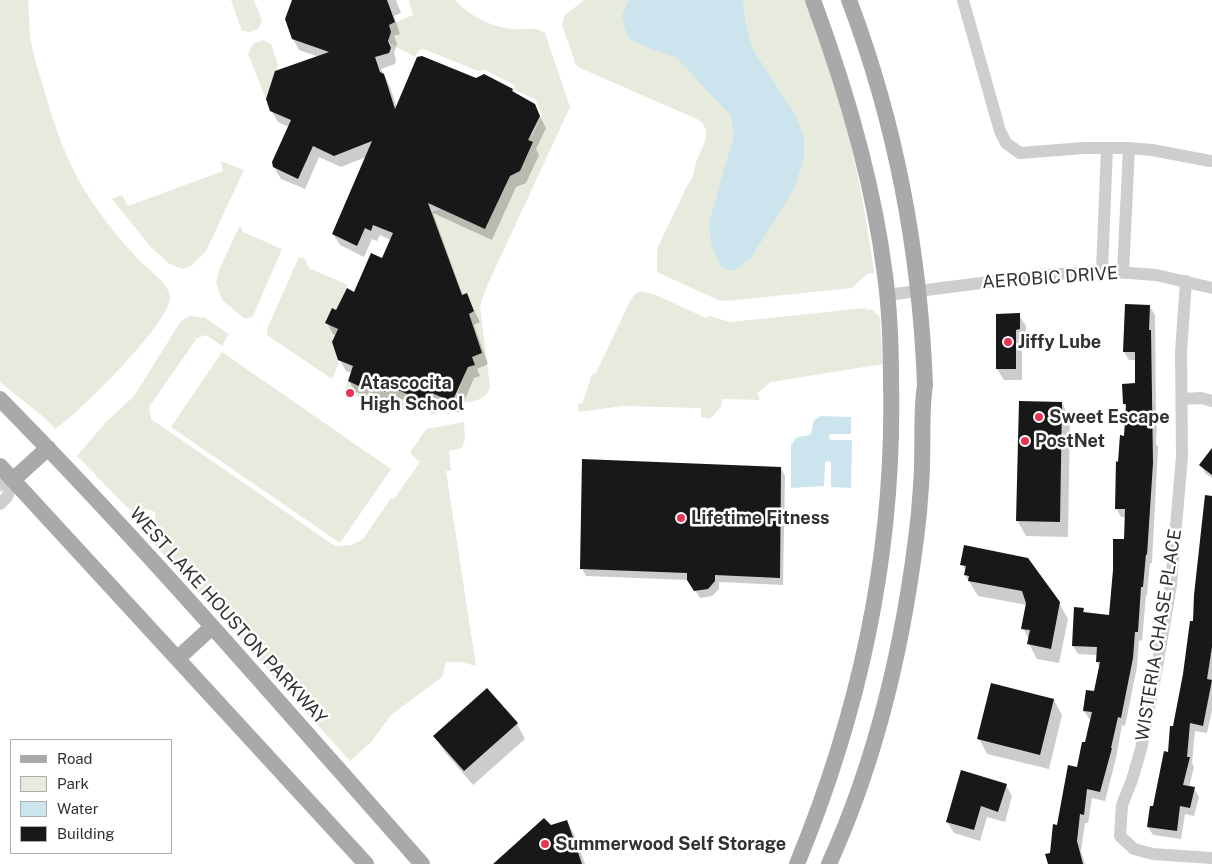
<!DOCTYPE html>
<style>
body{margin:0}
#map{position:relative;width:1212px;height:864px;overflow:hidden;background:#fff;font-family:"Public Sans",sans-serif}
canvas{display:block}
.legend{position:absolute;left:10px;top:739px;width:162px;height:115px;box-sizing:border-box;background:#fff;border:1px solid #adadad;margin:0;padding:6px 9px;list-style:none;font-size:15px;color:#313131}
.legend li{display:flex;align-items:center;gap:10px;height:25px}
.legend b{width:25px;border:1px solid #adadad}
</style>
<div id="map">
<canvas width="1212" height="864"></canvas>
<ul class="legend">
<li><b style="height:6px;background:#a9a9a9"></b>Road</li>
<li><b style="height:14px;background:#e6ebdd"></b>Park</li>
<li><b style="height:14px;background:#cce4ed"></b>Water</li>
<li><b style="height:14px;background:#181818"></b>Building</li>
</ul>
</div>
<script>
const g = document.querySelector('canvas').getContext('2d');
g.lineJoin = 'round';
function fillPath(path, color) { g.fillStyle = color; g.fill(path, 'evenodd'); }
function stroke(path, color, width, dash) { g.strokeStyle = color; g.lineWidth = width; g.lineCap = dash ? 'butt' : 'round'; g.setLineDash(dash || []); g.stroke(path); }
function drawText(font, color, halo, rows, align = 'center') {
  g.font = font + ' "Public Sans",sans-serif'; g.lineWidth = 5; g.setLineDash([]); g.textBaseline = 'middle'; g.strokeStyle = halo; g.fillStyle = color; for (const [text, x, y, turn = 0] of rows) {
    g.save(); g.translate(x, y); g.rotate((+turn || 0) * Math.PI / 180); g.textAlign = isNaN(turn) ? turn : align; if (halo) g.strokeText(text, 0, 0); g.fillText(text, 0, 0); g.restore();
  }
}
fillPath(new Path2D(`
 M0 0H28C29 14 29 28 31 42 34 59 40 76 45 93 55 127 66 160 85 191 103 219 125 248 150 270 157 277 169 286 170 297 172 321 77 415 55 429L46 419 0 382Z
 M231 0H254L262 21 259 28 250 32 242 31Z
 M410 0H455C470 16 492 28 514 29 525 30 536 26 545 33L570 107 487 286 480 306 490 387C486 403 467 402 454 403L468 367 475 365 472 357 482 353 469 314 474 311 467 294 462 295 431 212 441 209 483 228 486 227 512 172 515 174 520 171 533 143 524 138 533 135 542 115 536 100 515 90 514 85 485 70 478 71 424 49 419 50 415 57 391 44 387 37 391 32 389 25 413 15 409 1Z
 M584 0H806C840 88 862 180 874 273L867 274 852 288 726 301 718 300 657 272V249L688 184C694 178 693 174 695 167 698 151 716 134 699 120L580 68 576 65 562 25 564 16Z
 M263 40 271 44 278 65 266 99 248 54 253 44Z
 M221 161 244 170 206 251 191 266 182 269 168 263 150 246 112 199 122 195 128 206 223 171Z
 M240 225 243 232 282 249 253 316 245 319 222 300 216 283 219 270Z
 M299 257 305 259 309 268 348 285 336 310 332 308 326 322 336 328 337 331 332 342 339 363 332 379 267 335V329Z
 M641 291 656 295 706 318 709 316 730 322 866 308V310L871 309 878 315 880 319 883 364 771 382 757 393 760 400 722 399 721 407 710 419 701 417V408L623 406 579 412 578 404 582 403 592 375 596 373 630 301 635 294Z
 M190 316 205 318 229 334 222 346 206 335 197 338 149 407 151 419 335 546 351 545 363 539 391 498 394 499 420 462 410 453 426 429 464 422 465 440 462 448 449 451 451 471H446L476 666 461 662H446L442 677 391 715 372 741 350 761 155 545 156 524 155 512 147 509 143 521 127 507 77 456 106 422 134 396 181 321Z
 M222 352 391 469 340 543 171 427Z
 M348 381 360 386 363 381 385 392 389 386 427 403 432 393 452 402V404C427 407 390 416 367 403 359 399 352 393 345 388Z`), '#e6ebdd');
fillPath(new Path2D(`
 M629 0H743L745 21 752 48 795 115 804 137V157L795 187 751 258 734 271 722 268 712 248 709 223 734 135 731 116 676 57 648 48 628 38 622 16Z
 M821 416 851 417V434H830L829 438 831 440H852L851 488 831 487V462L828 461 825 463 824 486 791 488V445L797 437 806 436 811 434 814 420Z`), '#cce4ed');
fillPath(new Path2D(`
 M294 0H396L401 13 394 16 400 34 394 36 397 44 394 53 396 60 395 64 381 69 390 87 397 108 476 79 513 90 516 95 534 105 546 128 536 149 539 155 526 183 516 187 492 240 433 213 463 296 466 295 480 322 474 325 488 364 477 369 480 376 474 378 459 413 438 404 434 414 395 396 392 403 369 392 367 397 356 392 349 381 352 373 346 371 339 359 336 335 333 334 327 323 354 293 382 260 391 240 380 235 377 241 372 239 364 257 340 245 333 234 366 157 341 167 319 157 305 189 281 179 274 167 289 127 278 122 271 110 319 57 299 50 293 39Z
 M1150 307 1155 315 1156 418 1157 421 1156 444 1158 447 1152 563H1150L1147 595H1146L1142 641 1139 640 1137 667 1125 726 1122 725 1116 758 1105 801 1092 798 1088 823H1085L1081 851 1085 864H1049L1058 826 1086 744 1092 720 1089 719 1084 711 1095 693 1100 668 1097 662V655L1078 654 1073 646 1083 609 1086 614 1111 617 1125 541 1126 517H1121L1116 508 1119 463 1125 437 1127 408 1124 404 1136 385V360H1129L1124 352Z
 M1019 315 1026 326V340L1022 342V380H1004L997 369Z
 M1062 403 1070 419 1068 537 1026 536 1017 520Z
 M1212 450V478L1205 473 1201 465Z
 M781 468 785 476 783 585 719 582V589L712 596 700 598 689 580 586 576 582 568Z
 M1212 511V710L1207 733 1195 731 1192 763 1194 767 1189 787 1194 788 1199 797 1194 816 1185 814 1181 839 1153 835 1148 827 1169 754 1194 622Z
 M965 547 1059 603 1068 619 1059 663 1037 659 1029 644V640L1023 628 1027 605 978 596 965 575 966 572 962 564Z
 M1054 700 1062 715 1049 769 987 754 979 738Z
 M517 724 525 739 473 785 444 751 435 736Z
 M1006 785 1012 796 1005 822 987 817 980 841 954 833 947 822Z
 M567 821 575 836 585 864H496L550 827Z`), '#0003');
fillPath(new Path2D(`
 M292 0H387L395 22 389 25 391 32 388 41 391 48 389 53 375 57 380 72 384 74 395 109 417 57 422 56 476 78 484 74 513 89 512 91 535 104 540 116 528 140 533 142 520 171 510 176 485 229 428 203 462 295 467 293 474 311 469 314 482 353 472 357 475 365 468 367 452 402 432 393 427 403 389 386 385 392 363 381 361 387 348 381 353 366 338 360 332 342 338 329 325 323 332 308 336 310 347 288 354 292 371 253 382 258 393 233 373 225 371 231 365 228 357 246 332 234 372 141 334 156 313 146 298 179 273 167 272 162 291 120 270 111 266 99 275 71 329 52 292 39 285 19Z
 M1125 304 1150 305 1149 330H1151L1153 463 1147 555 1146 554 1143 587H1141L1138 632H1135L1133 658 1121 718 1118 717 1111 748H1112L1100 792 1087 789 1084 815 1080 814 1077 841 1083 864H1048L1045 854 1050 853 1053 824 1057 825 1068 765 1077 767 1082 742H1085L1092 712 1083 711 1086 690 1094 691 1100 662H1096L1097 647 1072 646 1074 607 1084 608 1083 612 1109 615 1113 570V539H1124L1125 509H1115L1116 461 1118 462 1120 435 1124 436 1126 404H1123L1122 384 1135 383V352H1123Z
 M1020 313V329L1016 330V369H996V314Z
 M1019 401 1062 402 1060 522 1016 521Z
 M1212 448V475L1199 465Z
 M582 459 781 467 780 578 715 575V581L708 589 694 591 687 580V573L580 569Z
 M1205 495 1212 496V647L1207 679 1212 680 1203 726 1190 723 1187 757H1190L1183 785 1195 787 1190 808 1180 806 1177 831 1147 827 1150 806H1153L1164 751 1168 752 1170 726H1173L1183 674 1190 621H1193L1194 595Z
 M964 545 1028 558 1060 602 1051 649 1027 644 1030 630 1021 629 1026 603 1022 591 968 581 969 576 964 575 966 566 960 565Z
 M991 683 1054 699 1040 755 977 739Z
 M487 688 518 723 464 771 433 736Z
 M961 770 1007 784 998 812 981 806 974 830 946 822Z
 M544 818 551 825 567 820 582 864H493Z`), '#181818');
stroke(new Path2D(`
 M963 0 1000 131 1006 143 1020 153 1084 148H1129L1152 150 1210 161
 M1102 271 1107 148
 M1123 272 1129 148
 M1186 281 1181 352 1182 456 1171 585 1157 667 1141 749 1132 780 1122 805 1120 836 1134 849 1153 854 1212 858
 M887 295 1044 275 1102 271 1156 275 1212 288
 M1182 399 1201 398 1212 401
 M0 485 14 479 7 497 0 504`), '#cecece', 12);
stroke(new Path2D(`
 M0 399C147 548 283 707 422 864
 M0 466 366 864
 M14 479 48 448
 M178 658 212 627
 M797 864C861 709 895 550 891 382 891 346 890 311 885 275 873 180 846 89 813 0
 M829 864C879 754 906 633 919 513 920 497 922 480 922 464 923 438 921 411 925 385 920 253 896 124 849 0`), '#a9a9a9', 16);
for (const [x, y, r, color] of [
 [1008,342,5,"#e73553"],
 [350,393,5,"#e73553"],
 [1039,417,5,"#e73553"],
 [1025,441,5,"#e73553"],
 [681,518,5,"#e73553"],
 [545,844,5,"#e73553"]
]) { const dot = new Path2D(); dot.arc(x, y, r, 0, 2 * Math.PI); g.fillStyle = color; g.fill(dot); stroke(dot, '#fff', 2); }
drawText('18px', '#313131', '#fff', [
 ["AEROBIC DRIVE",1050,278,-4],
 ["WEST LAKE HOUSTON PARKWAY",228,616,48],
 ["WISTERIA CHASE PLACE",1159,635,-81]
]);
drawText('bold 18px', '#313131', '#fff', [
 ["Jiffy Lube",1018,342],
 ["Atascocita",360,383],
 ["High School",360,404],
 ["Sweet Escape",1049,417],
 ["PostNet",1035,441],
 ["Lifetime Fitness",691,518],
 ["Summerwood Self Storage",555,844]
], 'left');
</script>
